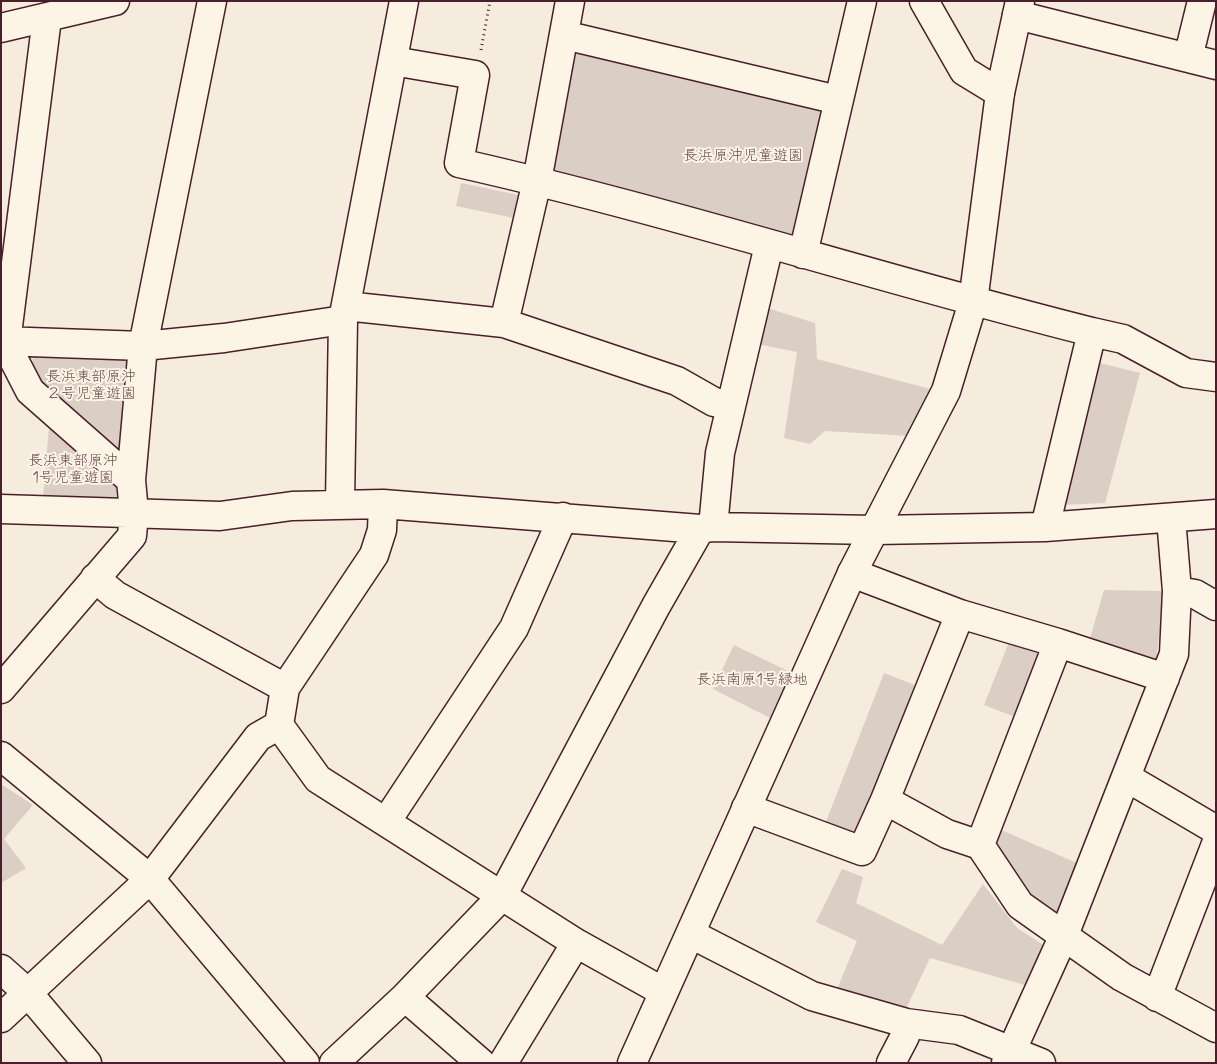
<!DOCTYPE html>
<meta charset="utf-8">
<style>
body{margin:0}
#map{position:relative;width:1217px;height:1064px;overflow:hidden;background:#f5ecde;font-family:Mynerve,sans-serif}
canvas{display:block}
.frame{position:absolute;inset:0;border:2px solid #4a1f2b;pointer-events:none}
</style>
<div id="map">
<canvas width="1217" height="1064"></canvas>
<div class="frame"></div>
</div>
<script>
const g = document.querySelector('canvas').getContext('2d');
g.lineJoin = 'round';
function fillPath(path, color) { g.fillStyle = color; g.fill(path, 'evenodd'); }
function stroke(path, color, width, dash) { g.strokeStyle = color; g.lineWidth = width; g.lineCap = dash ? 'butt' : 'round'; g.setLineDash(dash || []); g.stroke(path); }
function drawText(font, color, halo, rows, align = 'center') {
  g.font = font + ' Mynerve,"Klee One",sans-serif'; g.lineWidth = 4; g.setLineDash([]); g.textBaseline = 'middle'; g.strokeStyle = halo; g.fillStyle = color; for (const [text, x, y, turn = 0] of rows) {
    g.save(); g.translate(x, y); g.rotate((+turn || 0) * Math.PI / 180); g.textAlign = isNaN(turn) ? turn : align; if (halo) g.strokeText(text, 0, 0); g.fillText(text, 0, 0); g.restore();
  }
}
fillPath(new Path2D(`
 M571 46 827 106 798 243 546 173Z
 M461 183 519 195 514 218 456 206Z
 M767 308 815 323 817 359 934 390 910 436 825 431 810 444 784 438 797 352 757 344Z
 M33 352 128 355 118 456 32 378Z
 M1100 363 1140 373 1105 503 1062 505Z
 M50 417 117 473 116 499 43 496Z
 M1104 590 1165 591 1155 666 1089 642Z
 M1009 642 1045 656 1020 719 984 705Z
 M734 645 792 673 770 718 713 689Z
 M884 673 920 687 860 838 825 824Z
 M1 784 33 805 4 839 26 868 1 883Z
 M999 829 1084 866 1060 922 1025 900 992 845Z
 M842 869 863 877 856 903 942 945 983 884 1017 928 1045 946 1032 987 930 958 904 1013 835 994 857 941 816 922Z`), '#dbcec4');
const minor = new Path2D(`
 M924 1 964 71 1000 93
 M1017 15 1216 65
 M1 28 115 1
 M564 35 838 100
 M1188 58 1202 1
 M393 61 475 75 459 163C672 211 880 279 1092 332
 M803 254 862 1
 M346 306 504 323 677 381 714 402 731 405
 M504 323 537 181 570 1
 M1 335 30 391 131 480 134 513 132 536 1 689
 M1 341 143 346 224 338 343 320
 M6 342 47 18
 M131 480 143 346 212 1
 M340 503 343 320 404 1
 M383 504 382 530 374 555 285 688 279 725 318 779 576 943 662 991
 M1 509 220 516 292 506 383 504 700 529 713 527 875 530 1045 527 1216 514
 M713 527 720 453 769 245
 M1045 527 1092 332 1123 339 1186 373 1216 377
 M852 573 960 614 1058 643 1165 678
 M95 578 115 595 285 688
 M1177 591 1195 594 1216 606
 M1 756 150 879 305 1063
 M1126 777 1216 830
 M885 800 947 834 980 845 1058 643
 M746 808 862 851 885 800 960 614
 M386 822 514 628 563 517
 M980 845 1020 905 1122 977 1216 1028
 M691 934 812 996 906 1023 959 1030 1041 1063
 M1 969 28 993 87 1063
 M1157 997 1216 844
 M1 1018 150 879 258 737 279 725
 M334 1063 405 997
 M481 1063 405 997 502 896 656 606 700 529
 M503 1063 576 943
 M891 1063 905 1036 906 1023
 M1006 1063 1064 935 1174 654 1177 591 1171 518`);
const tertiary = new Path2D(`
 M632 1063 852 573 946 391 973 302 1000 93 1020 1`);
stroke(minor, '#4a1f2b', 31);
stroke(tertiary, '#4a1f2b', 31);
stroke(new Path2D(`
 M481 50 490 1`), '#4a1f2b', 3, [1, 4]);
stroke(minor, '#fcf5e5', 28);
stroke(tertiary, '#fcf5e5', 28);
drawText('15px', '#6e4b51', '#fcf5e5', [
 ["長浜原沖児童遊園",743,157],
 ["長浜東部原沖",91,378],
 ["２号児童遊園",91,395],
 ["長浜東部原沖",73,462],
 ["1号児童遊園",73,479],
 ["長浜南原1号緑地",752,681]
]);
</script>
